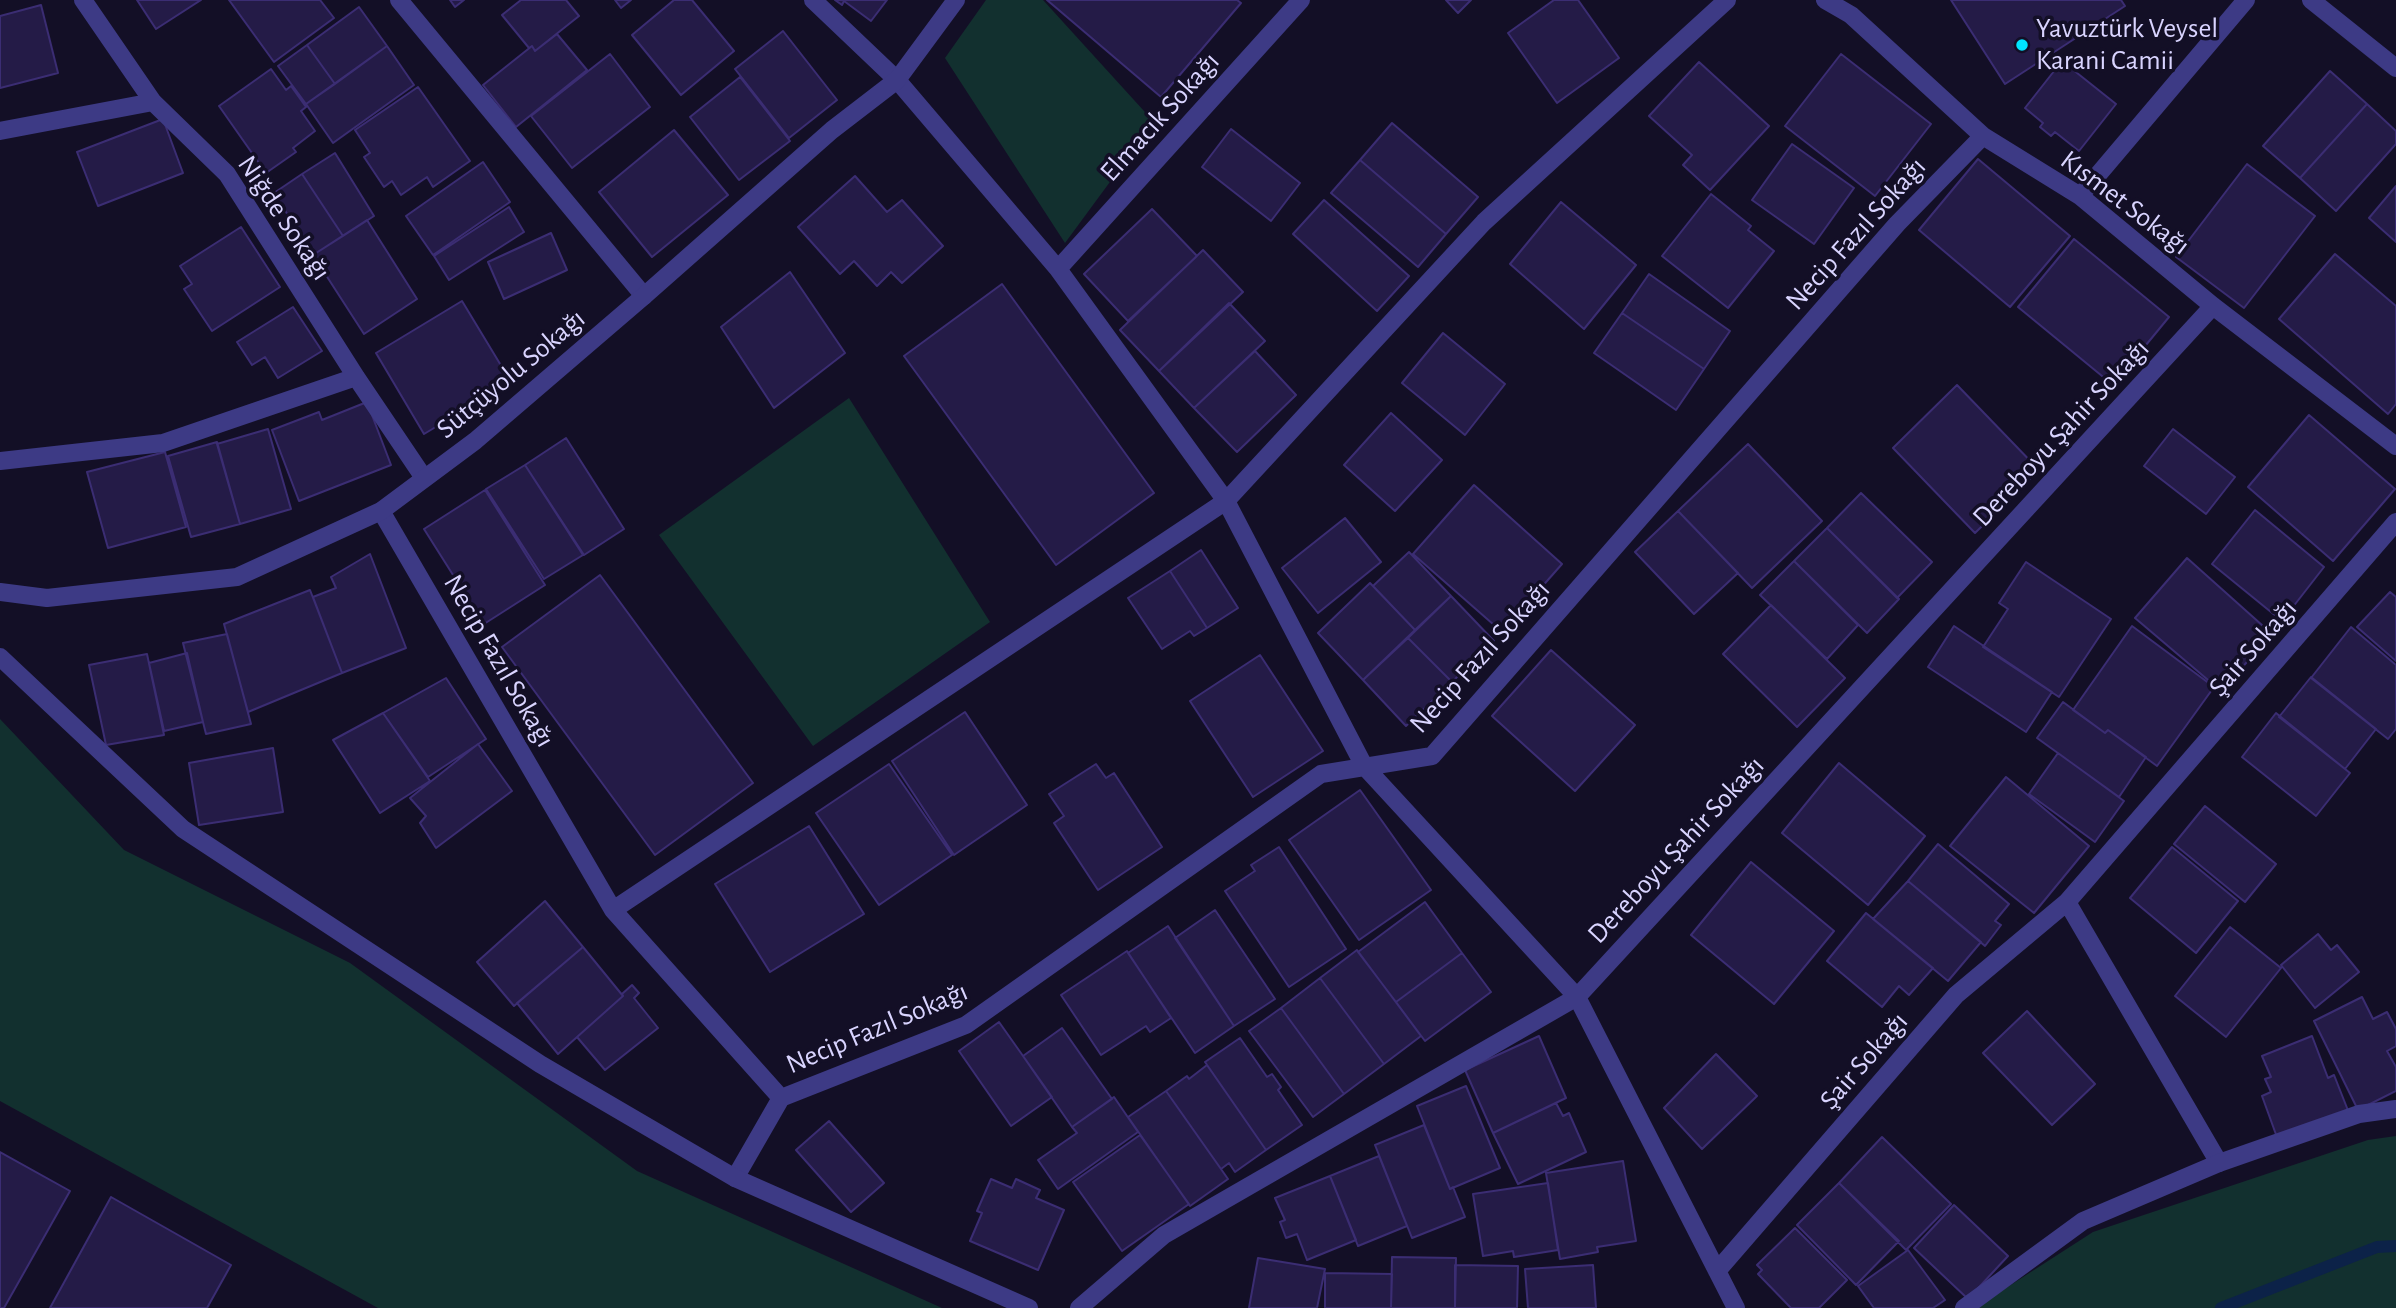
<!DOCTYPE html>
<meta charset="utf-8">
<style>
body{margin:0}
canvas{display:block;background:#130f26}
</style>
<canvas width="2396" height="1308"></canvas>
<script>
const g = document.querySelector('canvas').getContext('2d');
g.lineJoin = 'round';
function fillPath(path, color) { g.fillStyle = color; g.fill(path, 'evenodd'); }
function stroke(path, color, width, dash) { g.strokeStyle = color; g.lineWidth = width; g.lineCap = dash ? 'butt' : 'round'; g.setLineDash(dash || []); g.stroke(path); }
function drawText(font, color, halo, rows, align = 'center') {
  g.font = font + ' "Alegreya Sans",sans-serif'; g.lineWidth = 7; g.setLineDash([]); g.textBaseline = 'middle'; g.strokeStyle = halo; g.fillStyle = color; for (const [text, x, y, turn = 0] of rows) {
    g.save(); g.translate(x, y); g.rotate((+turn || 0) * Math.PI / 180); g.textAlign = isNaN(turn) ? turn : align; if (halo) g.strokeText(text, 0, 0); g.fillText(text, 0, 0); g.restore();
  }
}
fillPath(new Path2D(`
 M986 0H1043L1154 122 1065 243 945 58Z
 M849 398 990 622 813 746 659 535Z
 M0 719 124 850 350 963 637 1171 942 1308H378L0 1101Z
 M2396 1136V1308H1975L2093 1232 2368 1140Z`), '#12302f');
stroke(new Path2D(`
 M2221 1308 2377 1247 2396 1246`), '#0c2248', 12);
const building = new Path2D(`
 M137 0H201L156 29Z
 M229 0H320L334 18 274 62Z
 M450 0H464L455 7Z
 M521 0H566L579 16 535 51 532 46 529 48 502 15Z
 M615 0H631L621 8Z
 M674 0H692L734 51 681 95 632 35Z
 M835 0H887L871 21 844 1 842 5Z
 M1047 0H1237L1241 3 1161 97Z
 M1446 0H1471L1458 13Z
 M1554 0H1578L1619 58 1557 103 1508 33Z
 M1951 0H2121L2125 6 2005 84Z
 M41 5 58 73 0 88V16Z
 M359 7 387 46 335 84 307 45Z
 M783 31 837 100 789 138 735 69Z
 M557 34 587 70 516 127 483 85 532 46 535 51Z
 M307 45 335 84 306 104 278 66Z
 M387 46 414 85 333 143 306 104Z
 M610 54 650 107 572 168 531 116Z
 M1841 54 1931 124 1875 196 1785 126Z
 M2062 61 2116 104 2079 151 2055 132 2051 136 2040 127 2043 123 2025 108Z
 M1699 62 1769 126 1710 190 1683 165 1692 155 1649 116Z
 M271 69 286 90 291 86 306 107 301 111 315 131 293 148 296 152 266 173 219 106Z
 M2330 71 2367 104 2300 178 2263 146Z
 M740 77 790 141 739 180 690 117Z
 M418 87 470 161 433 187 427 177 401 195 392 181 384 187 364 157 370 153 355 130Z
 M2367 104 2396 131V144L2336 211 2300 178Z
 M163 119 183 173 98 206 77 152Z
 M1392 123 1478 197 1446 234 1360 160Z
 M1231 129 1300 183 1271 221 1202 167Z
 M674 130 728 195 652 257 599 192Z
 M1792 144 1854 188 1814 244 1752 200Z
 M335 153 374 216 343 236 302 174Z
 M1978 159 2070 236 2010 307 1919 230Z
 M1360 160 1446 234 1418 267 1331 193Z
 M483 162 510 202 433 255 406 216Z
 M2247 164 2315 216 2244 308 2176 257Z
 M302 174 343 236 313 255 274 193Z
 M855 176 887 212 902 200 943 246 902 283 891 272 877 286 854 261 840 274 798 227Z
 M2396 186V242L2369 218Z
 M1711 194 1751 226 1748 230 1774 251 1728 308 1662 256Z
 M1324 200 1409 276 1377 311 1293 234Z
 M1561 202 1636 265 1584 329 1510 264Z
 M509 207 524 232 449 280 434 256Z
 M1152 209 1197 256 1128 321 1084 274Z
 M367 220 417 299 364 334 313 255Z
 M241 227 280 287 212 331 184 289 192 284 180 266Z
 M551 233 567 270 504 299 488 262Z
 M2074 239 2169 317 2113 385 2018 307Z
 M1203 250 1243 292 1159 371 1120 330Z
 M2335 254 2396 306V404L2388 414 2279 319Z
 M790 272 845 353 774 408 721 327Z
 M1649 274 1730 331 1704 369 1622 313Z
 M1002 284 1154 493 1056 565 904 356Z
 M462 301 511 382 424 434 376 353Z
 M1229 303 1265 341 1194 408 1159 371Z
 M293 307 322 351 278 378 265 357 252 365 237 342Z
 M1622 313 1704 369 1676 410 1594 353Z
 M1443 333 1505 384 1465 435 1402 383Z
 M1255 351 1296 395 1237 452 1194 408Z
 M1957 385 2039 470 1975 533 1893 448Z
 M367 402 391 465 299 501 272 430 319 412 322 420Z
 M1391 413 1442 460 1395 511 1344 465Z
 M2309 415 2395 489 2333 561 2248 487Z
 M268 429 291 509 240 524 217 444Z
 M2173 429 2235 477 2206 514 2144 466Z
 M566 438 624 529 584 555 525 465Z
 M217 442 240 524 191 537 168 456Z
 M1748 444 1822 521 1752 588 1678 511Z
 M165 452 186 527 108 548 87 472Z
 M525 465 583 555 544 579 486 489Z
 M1474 485 1562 564 1502 632 1413 554Z
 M485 490 545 585 484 624 424 529Z
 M1861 493 1932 562 1897 598 1827 528Z
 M2255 510 2324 567 2282 621 2212 564Z
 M1678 511 1738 573 1694 614 1635 552Z
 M1345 518 1381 562 1318 613 1282 568Z
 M1827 528 1899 599 1867 633 1794 561Z
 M1201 550 1238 608 1207 628 1170 571Z
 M1409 552 1451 596 1415 630 1373 586Z
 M370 554 406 648 342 673 313 597 336 588 331 577Z
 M2187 558 2272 634 2221 691 2135 618Z
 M1794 561 1858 625 1827 659 1760 595Z
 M2026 562 2111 619 2059 697 1983 647 2008 609 1999 603Z
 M1170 571 1207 628 1194 636 1190 631 1162 649 1128 598Z
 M600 575 753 783 655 855 502 647Z
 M1370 583 1415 630 1363 680 1318 633Z
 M310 590 342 673 248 712 224 624Z
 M2390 592 2396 597V661L2357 627Z
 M1451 596 1494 641 1452 682 1408 638Z
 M1771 605 1845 678 1797 727 1723 654Z
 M1954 626 2052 692 2026 732 1928 667Z
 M2132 626 2214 687 2157 766 2108 730 2105 733 2073 710Z
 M2351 627 2396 665V729L2388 739 2311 678Z
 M227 634 251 724 206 734 183 643Z
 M1408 638 1452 682 1406 726 1363 680Z
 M1551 650 1635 725 1575 791 1492 716Z
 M187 653 203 722 164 731 149 663Z
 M147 654 164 735 106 745 89 665Z
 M1260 655 1323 751 1253 797 1190 701Z
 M2311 677 2376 729 2345 769 2279 717Z
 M446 678 486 739 428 777 383 713Z
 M2063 702 2105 733 2108 730 2146 757 2119 797 2037 738Z
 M965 712 1027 805 954 855 892 761Z
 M383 713 430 781 380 813 333 740Z
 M2276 713 2350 773 2316 816 2242 757Z
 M478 744 512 791 436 848 420 823 426 816 410 798Z
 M273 748 283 812 199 825 189 763Z
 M2058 753 2124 801 2095 842 2029 794Z
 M1839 763 1925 836 1868 905 1782 833Z
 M889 764 952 855 879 905 816 813Z
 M1096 764 1106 778 1114 773 1162 847 1098 890 1054 823 1064 816 1049 794Z
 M2006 777 2089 846 2034 913 1950 846Z
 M1360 790 1431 890 1359 940 1289 840Z
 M2205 806 2276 864 2245 902 2174 844Z
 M809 826 864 914 770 972 715 884Z
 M1938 844 2009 904 1995 921 2001 925 1985 946 1908 881Z
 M1279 847 1346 949 1289 987 1225 891 1255 871 1251 865Z
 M2172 847 2238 901 2196 953 2130 898Z
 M1751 862 1834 931 1774 1004 1691 935Z
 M1908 881 1981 942 1948 981 1873 919Z
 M545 901 583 947 514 1006 477 962Z
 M1425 902 1462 953 1396 1002 1358 952Z
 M1215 910 1275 999 1234 1026 1175 938Z
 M1866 913 1933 968 1909 995 1899 986 1882 1007 1827 961Z
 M1168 926 1234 1026 1195 1053 1128 953Z
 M2230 927 2281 968 2226 1037 2175 996Z
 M2318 934 2331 950 2337 945 2359 972 2315 1008 2281 965Z
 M583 947 623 996 558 1054 517 1003Z
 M1357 950 1421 1036 1384 1064 1320 978Z
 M1127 951 1171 1018 1150 1032 1146 1026 1101 1055 1061 995Z
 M1462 953 1491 992 1425 1041 1396 1002Z
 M1320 978 1384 1064 1344 1094 1281 1008Z
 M632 985 639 993 634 998 658 1028 605 1070 577 1037 623 996 622 994Z
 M2362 997 2373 1019 2387 1012 2396 1029V1046L2387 1051 2396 1067V1091L2358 1110 2314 1021Z
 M1281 1008 1344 1094 1313 1117 1249 1031Z
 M2027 1011 2095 1084 2052 1125 1983 1053Z
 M999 1022 1052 1097 1011 1126 959 1051Z
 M1062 1028 1112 1099 1072 1127 1023 1056Z
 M1539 1036 1566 1098 1493 1133 1465 1070Z
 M2312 1036 2328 1078 2334 1075 2349 1113 2278 1140 2262 1096 2271 1092 2265 1079 2271 1077 2262 1056Z
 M1240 1038 1267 1077 1272 1074 1281 1087 1278 1090 1302 1125 1266 1150 1205 1062Z
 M1716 1054 1757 1096 1702 1149 1664 1108Z
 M1207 1065 1266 1150 1235 1172 1229 1163 1221 1169 1166 1091 1187 1076 1189 1079Z
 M1466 1086 1500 1168 1450 1189 1417 1106Z
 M1166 1091 1228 1179 1190 1206 1128 1117Z
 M1114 1097 1138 1132 1058 1189 1038 1160 1077 1133 1072 1127Z
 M1556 1103 1563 1116 1569 1113 1586 1152 1518 1184 1493 1133Z
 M829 1121 884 1183 851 1212 796 1150Z
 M1424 1125 1450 1189 1453 1187 1465 1217 1412 1238 1375 1145Z
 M1140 1135 1189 1204 1122 1251 1073 1182Z
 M1882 1137 1951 1204 1906 1250 1839 1183Z
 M0 1152 70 1191 4 1308H0Z
 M1379 1156 1407 1226 1358 1246 1330 1176Z
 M1623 1161 1636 1241 1597 1247 1598 1252 1560 1259 1546 1173Z
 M1330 1176 1356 1240 1307 1260 1297 1234 1286 1238 1280 1222 1285 1220 1275 1198Z
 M991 1179 1012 1188 1016 1179 1040 1190 1036 1198 1064 1210 1038 1270 970 1241 982 1213 977 1211Z
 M1548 1183 1558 1250 1514 1257 1513 1251 1483 1256 1473 1194Z
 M1839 1183 1899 1241 1856 1285 1797 1225Z
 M111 1197 231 1265 207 1308H50Z
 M1954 1205 2008 1256 1968 1299 1914 1248Z
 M1795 1228 1847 1280 1819 1308H1791L1758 1274 1762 1270 1757 1265Z
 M1908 1250 1945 1300 1933 1308H1874L1858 1286Z
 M1392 1257 1456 1258 1455 1308H1391Z
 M1258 1258 1325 1269 1317 1308H1249Z
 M1455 1265 1518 1266 1517 1308H1455Z
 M1593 1265 1596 1308H1528L1525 1269Z
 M1325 1273 1392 1274 1391 1308H1325Z`);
fillPath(building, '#241b47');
stroke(building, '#3b2d73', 2);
stroke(new Path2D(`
 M83 0 153 102 227 174 356 377 424 478
 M399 0 644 296
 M813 0 897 80 1058 269 1226 501 1364 766 1577 997 1736 1308
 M1825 0 1851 15 1983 136 2080 196 2213 306 2396 446
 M2311 0 2396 68
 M0 131 153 102
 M2080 196 2246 0
 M1058 269 1301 0
 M0 461 163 443 356 377
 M381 511 613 910 781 1098
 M2067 902 2219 1163
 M613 910 1226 501 1484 222 1727 0
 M735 1178 781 1098 966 1025 1321 774 1432 756 1897 224 1983 136
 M1717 1271 1956 995 2067 902 2396 522
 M1079 1308 1164 1235 1577 997 2213 306`), '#3d3a85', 18);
stroke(new Path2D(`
 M0 592 47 598 237 577 381 511 475 441 644 296 832 130 897 80 956 0
 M0 657 183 829 540 1064 735 1178 1029 1308
 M1964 1308 2083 1221 2219 1163 2359 1114 2396 1109`), '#3d3a85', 18);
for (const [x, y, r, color] of [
 [2022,45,7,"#00e5ff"]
]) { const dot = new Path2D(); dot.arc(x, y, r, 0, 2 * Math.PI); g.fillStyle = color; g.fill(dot); stroke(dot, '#130f26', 2.5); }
drawText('28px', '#d9d4ff', '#130f26', [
 ["Yavuztürk Veysel",2036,29],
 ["Karani Camii",2036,61]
], 'left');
drawText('28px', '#d9d4ff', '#130f26', [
 ["Elmacık Sokağı",1160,117,-48],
 ["Kısmet Sokağı",2125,203,37],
 ["Niğde Sokağı",284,218,56],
 ["Necip Fazıl Sokağı",1856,234,-48],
 ["Sütçüyolu Sokağı",511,374,-40],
 ["Dereboyu Şahir Sokağı",2061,433,-47],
 ["Şair Sokağı",2253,648,-49],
 ["Necip Fazıl Sokağı",1480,657,-48],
 ["Necip Fazıl Sokağı",499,661,60],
 ["Dereboyu Şahir Sokağı",1676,850,-47],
 ["Necip Fazıl Sokağı",877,1028,-23],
 ["Şair Sokağı",1864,1061,-49]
]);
</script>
